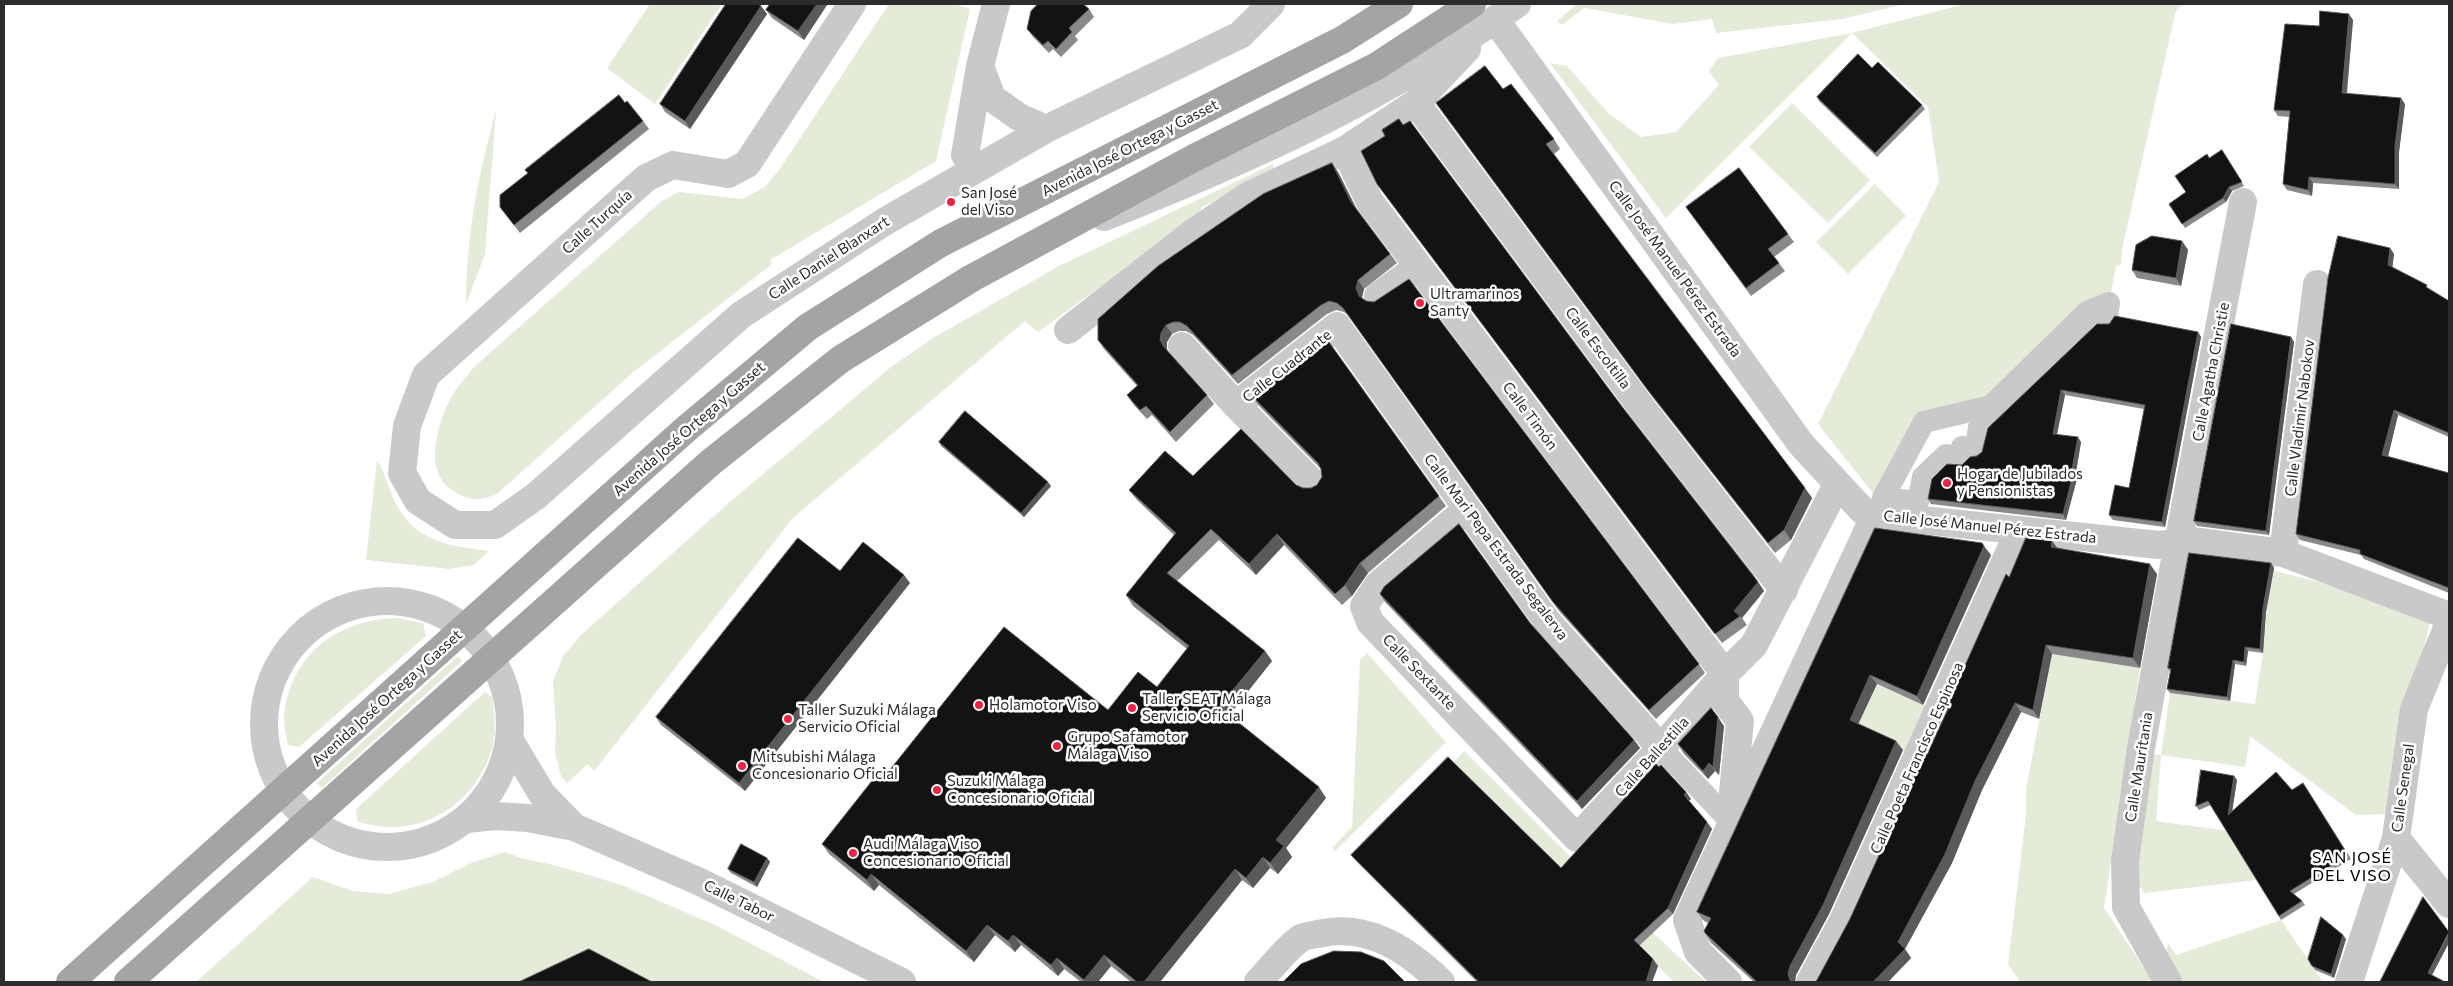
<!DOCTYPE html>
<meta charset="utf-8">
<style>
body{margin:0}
#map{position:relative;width:2453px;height:986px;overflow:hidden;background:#fff;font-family:Commissioner,sans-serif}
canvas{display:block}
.frame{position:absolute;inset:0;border:5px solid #2c2c2c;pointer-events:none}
</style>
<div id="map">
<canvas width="2453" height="986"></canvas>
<div class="frame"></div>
</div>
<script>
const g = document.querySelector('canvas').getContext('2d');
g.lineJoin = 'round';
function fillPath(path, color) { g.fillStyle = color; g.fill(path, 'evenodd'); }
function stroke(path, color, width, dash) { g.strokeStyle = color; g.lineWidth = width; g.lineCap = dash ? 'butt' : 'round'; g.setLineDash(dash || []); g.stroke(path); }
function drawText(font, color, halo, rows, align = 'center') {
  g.font = font + ' Commissioner,sans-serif'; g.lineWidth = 5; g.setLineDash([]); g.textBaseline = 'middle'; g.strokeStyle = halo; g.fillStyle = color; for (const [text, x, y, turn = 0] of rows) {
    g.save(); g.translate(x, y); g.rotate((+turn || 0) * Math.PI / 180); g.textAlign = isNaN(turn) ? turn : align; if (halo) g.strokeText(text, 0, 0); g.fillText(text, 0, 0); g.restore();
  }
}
fillPath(new Path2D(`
 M650 4H722L655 104 607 68Z
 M889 4H954L970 9 936 161 770 260 772 264 631 374 498 493C480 501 473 502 455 492 421 474 438 420 453 394 459 385 467 376 474 367L662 201 679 192 742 199 765 187 779 170Z
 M1577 4H1905L1842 19 1716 33 1712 19 1673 24 1584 8 1562 25 1557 21Z
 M1965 4H2184L2176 10 2122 249 2121 264 2116 266 2109 303 1991 406 1924 422 1876 497 1818 424 1939 182 1928 107 1852 33 1666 218 1550 63 1567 66 1608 113 1641 137 1676 132 1719 85 1709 71 1718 58 1852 33Z
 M1792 103 1870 180 1828 223 1749 147Z
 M496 111 485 254 466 304C466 239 478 174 496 111Z
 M1273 164 1274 169 1201 208 1203 213 1038 332 1025 321 793 518 594 771 588 764 567 783 561 776 555 754 556 727 553 682 563 656 580 636 731 501 891 367 933 338 1059 266Z
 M1875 184 1906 216 1848 274 1816 242Z
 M377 460C387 476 390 497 401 512 422 544 455 546 489 551L474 565 448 569 366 560Z
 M2271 570 2342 588 2430 622 2385 814 2356 815 2250 736 2245 767 2161 755 2156 821 2229 831 2257 880 2144 893 2141 888 2133 884 2148 754 2161 755 2170 693 2255 704 2263 653Z
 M396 618 423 623 426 636 299 747 288 745C286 736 284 726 284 718 289 655 337 620 396 618Z
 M1367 653 1446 742 1335 851 1332 848 1352 827 1360 660Z
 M2052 654 2140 668 2104 908 2152 980 2143 982H2020L2008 964 2026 815V789Z
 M458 656 462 661 322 788 317 783Z
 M1877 685 1929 707 1908 753 1856 729Z
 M485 692 492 697C495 716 497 736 490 755 470 810 413 841 357 821L356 809Z
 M1464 751 1572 858 1706 982H1674L1453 763Z
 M505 852 524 859 554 865 622 885 715 925 824 982H196L313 877 353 891 388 894 433 882 471 863Z
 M2281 920 2323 982H2180L2165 959 2168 943 2176 955Z`), '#e4ebd8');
stroke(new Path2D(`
 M2109 303 2107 317 2096 315 1979 427 1976 449 1962 447 1961 458 1946 455 1923 477 1918 502 1883 498 1924 422 1991 406 2087 312Z
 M1661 748 1731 822`), '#c9c9c9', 22);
stroke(new Path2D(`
 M852 4 747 164 728 174 673 165 646 178 426 375 407 426 402 473 418 501 455 525H495L536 496 741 315 884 222 1046 129 1240 35 1271 4
 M1495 19 1801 444 1862 510 1875 515 2159 545 2192 541 2283 553 2449 616
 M980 66 992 98 1019 117 1046 129
 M1416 103 1642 408 1784 590
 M1345 150 1370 202 1725 674 1661 748 1577 838 1370 622 1364 606 1378 585 1466 510
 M965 155 980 66 996 4
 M1104 217C1248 160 1391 96 1517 4
 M1378 296 1418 267
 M1068 330 1194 232 1246 197 1345 150 1416 103 1467 49
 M1182 346 1236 405 1314 484
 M1236 405 1337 326 1547 621 1661 748
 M2283 553 2317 284
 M264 724a123 123 0 1 1 246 0a123 123 0 1 1-246 0Z
 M509 739 542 794 574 827
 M1732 803 1740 721 1725 701V674L1754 645 1837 485
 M467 819 496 816 528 818 574 827 700 882 902 982
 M2396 838 2449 904
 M1258 982C1270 970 1286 948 1301 938 1306 935 1316 935 1323 933 1370 924 1409 951 1441 982
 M1728 982 1698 952 1687 920 1875 515
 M1810 982 1843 921 2019 531
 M2168 982 2126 907 2125 861 2141 748 2175 560 2243 202
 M2349 982 2396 838 2414 709 2449 623`), '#c9c9c9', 28);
stroke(new Path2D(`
 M70 982 686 429 808 327 941 243 1342 40 1399 4
 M128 982 711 462 841 359 972 278 1194 158 1377 66 1472 4`), '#a4a4a4', 28);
fillPath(new Path2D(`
 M827 5 804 40 772 18 766 10Z
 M761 6 767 14 690 129 665 112 660 104Z
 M1089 9 1094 17 1075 36 1078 40 1061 57 1053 49 1049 53 1033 37 1027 29Z
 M2353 20 2347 94 2405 104 2399 152V189L2313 183 2312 196 2287 190 2283 184 2289 117 2278 116 2274 110 2319 26Z
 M1872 68 1922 105 1925 109 1877 157 1819 101 1817 97Z
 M1503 89 1554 139 1560 149 1554 154 1812 498 1791 540 1775 553 1654 399 1443 113Z
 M625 103 643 121 649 129 520 233 500 207Z
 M1403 125 1753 574 1764 591 1742 618 1747 625 1722 643 1377 184Z
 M2222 150 2244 186 2232 191 2226 202 2185 228 2169 204 2186 192 2209 158Z
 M1338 172 1357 209 1397 263 1364 289 1362 297 1363 299 1699 664 1705 673 1656 719 1559 611 1350 317 1344 312 1336 310 1327 314 1238 384 1193 335 1186 331H1179L1172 334 1167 342V349L1168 352 1207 395 1214 404 1176 442 1152 415 1147 419 1133 404 1127 395 1137 386 1104 349 1098 340Z
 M1686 207 1788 234 1794 242 1774 257 1785 271 1751 296Z
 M2182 241 2188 250 2181 286 2137 278 2132 270Z
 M2390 248 2394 254 2392 267 2449 301V437L2398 415 2388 456 2449 473V593L2364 559 2361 555 2300 540 2296 534Z
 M2097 324 2198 332 2201 337 2165 527 2113 520 2109 515 2129 488 2144 409 2065 395 2057 434 2081 442 2076 472 2078 475 2066 520 1931 504 1928 499 1962 465 1982 452Z
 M2291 337 2294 342 2269 535 2197 526 2194 521Z
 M1326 338 1446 506 1368 573 1352 596 1342 605 1284 545 1256 575 1219 540 1177 581 1265 651 1272 661 1229 715 1326 798 1286 848 1292 857 1278 874 1270 868 1253 888 1242 880 1160 982H1131L1111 966 1098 982H1081L1064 969 1058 976 1021 945 1015 952 995 935 974 962 879 885 874 891 829 854 822 844 889 771 1108 710 1157 687 1187 649 1133 606 1126 595 1174 535 1137 500 1129 490 1193 476 1296 485 1303 488H1311L1317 485 1322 477 1321 469 1259 406 1252 396Z
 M939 442 1051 486 1024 517 941 446Z
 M1875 528 1991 555 1923 705 1877 684 1858 724 1903 750 1829 914 1796 975 1795 982H1754L1711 943 1705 933 1708 923 1704 921 1697 912Z
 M2057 548 2157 574 2140 668 2052 654 2039 719 2021 712 1982 790 1952 863 1905 949 1911 958 1888 982H1815L1817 980 1850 919 1927 755 1947 710 1946 708 2009 577Z
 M2271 563 2274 568 2266 612 2263 653 2248 651 2246 666 2235 664 2230 701 2170 693 2167 689 2170 672 2168 668Z
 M840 571 910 583 745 791 661 725 656 717Z
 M1380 594 1530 623 1634 740 1640 748 1582 809 1385 602Z
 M1724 726 1719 775 1715 771 1708 779 1683 753 1678 744Z
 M1659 767 1686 792 1691 799 1689 801 1712 829 1673 914 1639 946 1658 966 1652 982H1477L1356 861 1351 855 1561 868Z
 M2234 776 2237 780 2232 811 2292 790 2303 783 2351 859 2294 894 2302 901 2305 905 2281 920 2211 805 2199 810 2196 806Z
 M767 858 770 862 757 887 731 873 728 869Z
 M2346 939 2334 978 2315 970 2308 959Z`), '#898989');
fillPath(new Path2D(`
 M817 4H826L827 5 804 40 798 31Z
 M761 6 767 14 690 129 685 121Z
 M2349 14 2353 20 2346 99 2342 93Z
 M2401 98 2405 104 2399 152V189L2395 184V146Z
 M1332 163 1338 172 1357 211 1351 202Z
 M2309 177 2313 183 2312 196 2308 190Z
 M2229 187 2232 191 2226 202 2223 198Z
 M2182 241 2188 250 2181 286 2176 278Z
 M2390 248 2394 254 2392 271 2388 265Z
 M1358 280 1364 289 1362 297 1365 305 1359 296 1356 288Z
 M1166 325 1172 334 1167 342V349L1170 356 1164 347 1160 340 1161 333Z
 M2198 332 2201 337 2165 527 2162 522Z
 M2291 337 2294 342 2269 535 2266 531Z
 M2061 390 2065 395 2056 439 2053 434Z
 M2394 410 2398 415 2387 461 2382 455Z
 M2078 437 2081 442 2076 472 2078 475 2066 520 2063 514Z
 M1048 482 1051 486 1024 517 1021 513Z
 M1805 488 1812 498 1791 540 1784 530Z
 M1277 534 1284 545 1256 575 1249 564Z
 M2052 541 2059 550 2051 547Z
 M1984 546 1991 555 1923 705 1917 696Z
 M1360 563 1368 573 1352 596 1345 585Z
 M2271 563 2274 568 2266 612 2263 653 2260 649 2263 608Z
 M2150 564 2157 574 2140 668 2133 658Z
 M904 575 910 583 745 791 739 783Z
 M1758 582 1764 591 1742 618 1740 616 1734 611Z
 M2046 645 2052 654 2039 719 2033 710Z
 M2245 647 2248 651 2246 666 2244 662Z
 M1265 651 1272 661 1227 718 1219 707Z
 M2233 660 2235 664 2230 701 2227 697Z
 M1870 675 1877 684 1856 729 1850 720Z
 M2015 703 2021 712 1982 790 1952 863 1905 949 1911 958 1888 982H1873L1898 942 1975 781Z
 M1718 717 1724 726 1719 775 1713 767Z
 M1634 740 1640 748 1582 809 1577 801Z
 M1896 741 1903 750 1829 914 1796 975 1795 982H1791L1788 974 1790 966Z
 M1709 763 1715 771 1708 779 1703 771Z
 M2234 776 2237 780 2231 819 2228 815Z
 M1319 787 1326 798 1286 848 1292 857 1278 874 1270 863 1276 840Z
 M1686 792 1691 799 1688 801 1684 795Z
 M1707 822 1712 829 1673 914 1668 908Z
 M1263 857 1270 868 1253 888 1246 878Z
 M767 858 770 862 757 887 754 882Z
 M1235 869 1242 880 1160 982H1144Z
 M871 874 879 885 874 891 867 880Z
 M987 925 995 935 974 962 966 951Z
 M2449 933V943L2431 977 2428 973Z
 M1013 935 1021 945 1015 952 1008 941Z
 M2343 935 2346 939 2334 978 2331 974Z
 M1104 955 1111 966 1098 982H1085L1084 980Z
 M1057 958 1064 969 1058 976 1051 965Z
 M1653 959 1658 966 1652 982H1646Z`), '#5a5a5a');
const building = new Path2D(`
 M726 4H758L761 6 685 121 660 104Z
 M770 4H817L798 31 766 10Z
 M1038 4H1083L1089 9 1069 28 1072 32 1056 49 1048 41 1043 45 1027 29 1031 11Z
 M2320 11 2349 14 2342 93 2401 98 2395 146V184L2309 177 2308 190 2283 184 2290 111 2274 110 2285 24 2319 26Z
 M1858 54 1872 68 1878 62 1922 105 1875 153 1817 97Z
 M1485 66 1503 89 1511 84 1554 139 1546 144 1805 488 1784 530 1768 543 1647 389 1436 103Z
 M619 95 625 103 627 101 643 121 514 225 500 207V195L528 173 525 170Z
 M1399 119 1403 125 1410 121 1623 408 1758 582 1734 611 1740 616 1715 634 1377 184 1361 151 1385 136 1382 130Z
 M2222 150 2242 182 2229 187 2223 198 2182 224 2169 204 2186 192 2175 176 2207 154 2209 158Z
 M1332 163 1351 202 1390 254 1358 280 1356 288 1359 296 1366 301 1374 302 1409 279 1699 664 1649 710 1553 602 1343 308 1337 303 1329 301 1321 305 1232 375 1187 326 1180 322H1173L1166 325 1161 333 1160 340 1164 347 1207 395 1170 432 1146 406 1140 410 1127 395 1138 385 1098 340V319L1158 266 1263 194Z
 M1739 168 1788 234 1768 249 1779 263 1746 288 1686 207Z
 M2152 236 2182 241 2176 278 2132 270 2136 245Z
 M2338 236 2390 248 2388 265 2427 285 2426 287 2449 301V433L2394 410 2382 455 2449 473V588L2360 554V550L2296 534 2328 278Z
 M2115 316 2198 332 2162 522 2109 515 2115 485 2129 488 2145 405 2061 390 2053 434 2078 437 2072 469 2074 470 2063 514 1928 499 1932 479 1947 464 1962 465 1970 457 1977 456 1982 452 1988 428 2097 324H2109Z
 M2231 324 2291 337 2266 531 2194 521Z
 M1326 338 1439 496 1360 563 1345 585 1335 594 1277 534 1249 564 1211 529 1167 573 1265 651 1219 707 1319 787 1276 840 1284 846 1270 863 1263 857 1246 878 1235 869 1144 982H1137L1104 955 1084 980 1057 958 1051 965 1013 935 1008 941 987 925 966 951 871 874 867 880 822 844 883 767 889 771 1004 627 1108 710 1138 672 1157 687 1189 646 1126 595 1176 533 1129 490 1165 451 1193 476 1241 429 1296 485 1303 488H1311L1317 485 1322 477 1321 469 1318 463 1252 396Z
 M965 411 1048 482 1021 513 939 442Z
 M1459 524 1530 623 1634 740 1577 801 1380 594 1384 587Z
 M1875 528 1982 543 1984 546 1917 696 1870 675 1850 720 1896 741 1823 905 1790 966 1788 974 1790 980 1792 982H1757L1705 933 1704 931 1711 918 1697 912Z
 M798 538 840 571 863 542 904 575 739 783 656 717Z
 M2026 538 2052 541 2051 547 2150 564 2133 658 2046 645 2033 710 2015 703 1975 781 1945 854 1898 942 1905 949 1873 982H1815L1817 980 1850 919 1925 754 1927 755 1936 735 1948 709 1946 708 2006 574 2009 577Z
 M2189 553 2271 563 2263 608 2260 649 2245 647 2244 662 2233 660 2227 697 2167 689 2171 669 2168 668Z
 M1711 708 1718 717 1713 767 1709 763 1703 771 1678 744Z
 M1448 757 1561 868 1656 764 1659 767 1661 765 1686 792 1684 795 1707 822 1668 908 1634 940 1653 959 1646 982H1479L1351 855Z
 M2201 770 2234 776 2228 815 2276 772 2292 790 2303 783 2348 855 2290 891 2302 901 2279 916 2208 801 2196 806Z
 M741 844 767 858 754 882 728 869Z
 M2423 897 2449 932 2428 973 2445 982H2380Z
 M2321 917 2343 935 2331 974 2312 966 2308 959Z
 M589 949 652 982H519Z
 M1334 951 1361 952 1384 961 1405 982H1283L1301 964Z`);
fillPath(building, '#131313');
stroke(building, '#5a5a5a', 1);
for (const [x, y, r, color] of [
 [951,202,5,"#ee2445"],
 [1420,303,5,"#ee2445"],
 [1947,483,5,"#ee2445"],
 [979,705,5,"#ee2445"],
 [1132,708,5,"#ee2445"],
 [788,719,5,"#ee2445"],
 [1057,746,5,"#ee2445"],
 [742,766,5,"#ee2445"],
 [937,790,5,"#ee2445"],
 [853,853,5,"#ee2445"]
]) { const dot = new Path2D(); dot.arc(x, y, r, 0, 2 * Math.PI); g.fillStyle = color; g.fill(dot); stroke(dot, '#fff', 2); }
drawText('15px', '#2c2c2c', '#fff', [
 ["Avenida José Ortega y Gasset",1130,148,-27],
 ["Calle Turquía",597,222,-42],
 ["Calle Daniel Blanxart",829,258,-33],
 ["Calle José Manuel Pérez Estrada",1675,269,54],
 ["Calle Escoltilla",1598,348,53],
 ["Calle Cuadrante",1287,366,-38],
 ["Calle Agatha Christie",2211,372,-79],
 ["Calle Timón",1530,416,53],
 ["Calle Vladimir Nabokov",2300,418,-83],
 ["Avenida José Ortega y Gasset",689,429,-41],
 ["Calle José Manuel Pérez Estrada",1990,527,6],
 ["Calle Mari Pepa Estrada Segalerva",1496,547,53],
 ["Calle Sextante",1419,672,46],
 ["Avenida José Ortega y Gasset",387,698,-42],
 ["Calle Ballestilla",1652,757,-48],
 ["Calle Poeta Francisco Espinosa",1917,758,-66],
 ["Calle Mauritania",2139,767,-81],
 ["Calle Senegal",2403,788,-82],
 ["Calle Tabor",739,901,26]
]);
drawText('15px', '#2c2c2c', '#fff', [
 ["San José",961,193],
 ["del Viso",961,210],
 ["Ultramarinos",1430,294],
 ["Santy",1430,311],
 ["Hogar de Jubilados",1957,474],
 ["y Pensionistas",1957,491],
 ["Taller SEAT Málaga",1142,699],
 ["Servicio Oficial",1142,716],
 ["Holamotor Viso",989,705],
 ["Taller Suzuki Málaga",798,710],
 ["Servicio Oficial",798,727],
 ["Grupo Safamotor",1067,737],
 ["Málaga Viso",1067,754],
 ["Mitsubishi Málaga",752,757],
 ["Concesionario Oficial",752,774],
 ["Suzuki Málaga",947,781],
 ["Concesionario Oficial",947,798],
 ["Audi Málaga Viso",863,844],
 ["Concesionario Oficial",863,861]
], 'left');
g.letterSpacing = '1px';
drawText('16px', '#000', '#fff', [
 ["SAN JOSÉ",2352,858],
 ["DEL VISO",2352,876]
]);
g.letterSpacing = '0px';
</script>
